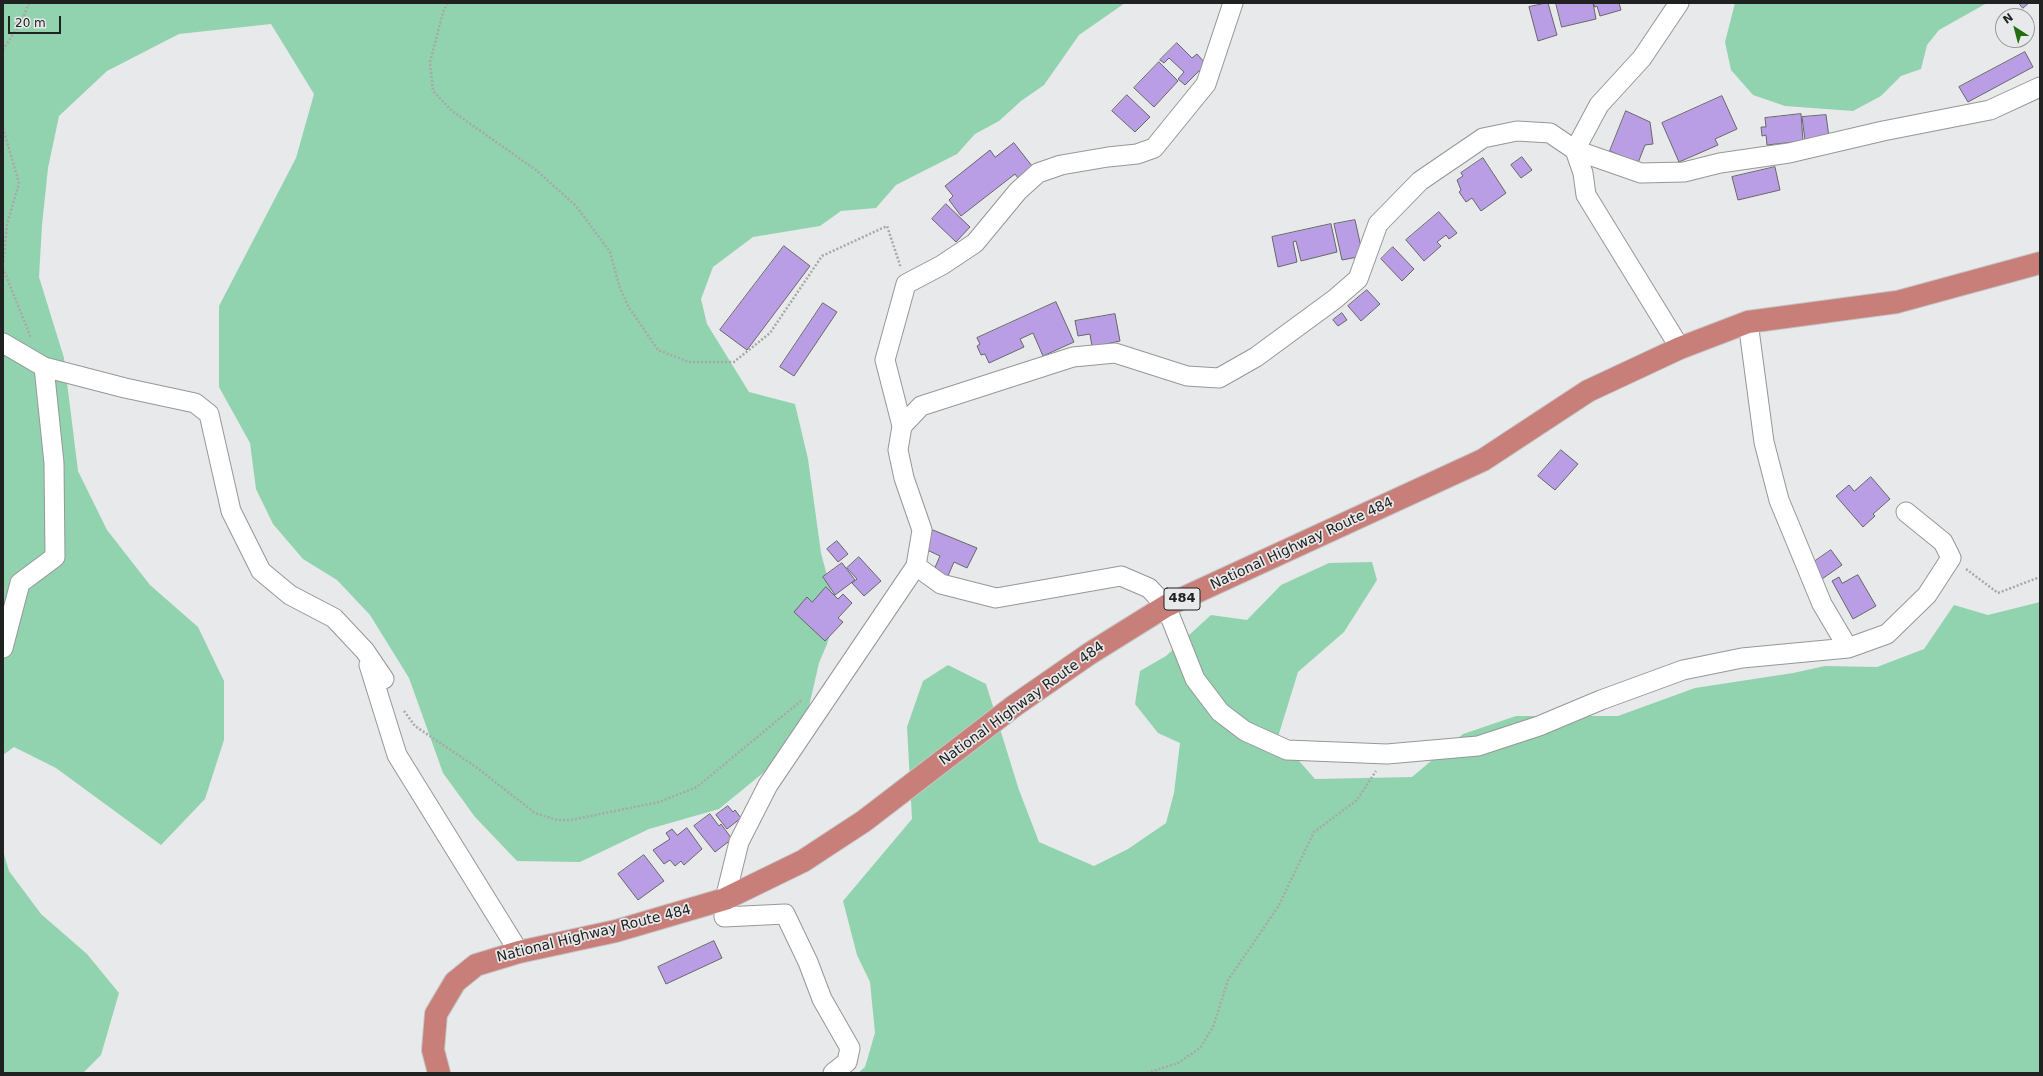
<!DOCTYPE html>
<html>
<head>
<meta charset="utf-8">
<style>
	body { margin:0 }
	#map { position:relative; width:2043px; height:1076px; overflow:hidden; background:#e8e9ea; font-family:"DejaVu Sans",sans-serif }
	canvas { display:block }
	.frame { position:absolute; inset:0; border:4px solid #202121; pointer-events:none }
	.north { position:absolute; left:1995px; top:8px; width:40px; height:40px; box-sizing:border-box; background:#e8e9ea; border:1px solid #98999a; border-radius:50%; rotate:324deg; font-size:11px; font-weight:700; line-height:16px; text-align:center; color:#202121 }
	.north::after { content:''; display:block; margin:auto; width:14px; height:18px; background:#226e10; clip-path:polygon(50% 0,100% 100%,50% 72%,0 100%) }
	.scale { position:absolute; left:8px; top:16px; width:53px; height:18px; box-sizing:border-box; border:2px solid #202121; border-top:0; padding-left:5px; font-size:12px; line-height:14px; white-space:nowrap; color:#202121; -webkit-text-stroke:3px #e8e9ea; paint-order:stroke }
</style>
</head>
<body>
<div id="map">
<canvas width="2043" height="1076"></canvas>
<div class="frame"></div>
<div class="north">N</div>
<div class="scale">20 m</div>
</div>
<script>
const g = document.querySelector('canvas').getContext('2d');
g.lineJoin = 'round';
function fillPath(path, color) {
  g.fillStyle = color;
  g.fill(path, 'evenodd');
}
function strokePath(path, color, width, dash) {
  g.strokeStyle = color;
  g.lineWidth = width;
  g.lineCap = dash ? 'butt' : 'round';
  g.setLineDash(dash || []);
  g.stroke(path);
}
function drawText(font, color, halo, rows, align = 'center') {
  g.font = font + ' "DejaVu Sans",sans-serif';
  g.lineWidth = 3.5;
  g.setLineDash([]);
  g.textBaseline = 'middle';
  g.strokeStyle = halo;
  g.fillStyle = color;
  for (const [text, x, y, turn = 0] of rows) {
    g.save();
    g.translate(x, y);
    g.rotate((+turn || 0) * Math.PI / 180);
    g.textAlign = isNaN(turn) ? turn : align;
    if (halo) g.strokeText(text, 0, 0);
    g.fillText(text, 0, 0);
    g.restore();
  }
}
const green = new Path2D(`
	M3,3H1125L1079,35L1044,85L1021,101L999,121L975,134L957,154L896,185L876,208L841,211L820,226L753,237L713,267L701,299L707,324L749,392L795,404L808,459L821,553L837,613L827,644L819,663L807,715L774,764L719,809L649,829L580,862L517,861L475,817L443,773L409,678L370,615L337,580L303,559L273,524L256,489L250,443L219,387V306L296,158L314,94L271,24L179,34L107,71L59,116L48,168L42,225L39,277L64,358L78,471L107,530L150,585L198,627L224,681V740L205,799L161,845L56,768L14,747L3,755Z
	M1735,3H1987L1939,30L1927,45L1921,69L1901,76L1881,96L1853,111L1785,106L1753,95L1731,70L1725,42Z
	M1372,562L1377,580L1344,632L1298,672L1278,737L1315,779L1412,777L1463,734L1516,716H1618L1695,688L1793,673L1825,666L1877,667L1924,649L1954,605L1988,615L2040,602V1073H858L865,1067L875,1033L870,982L857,955L843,901L912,819L907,727L923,681L948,665L986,684L1019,790L1039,842L1094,866L1128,849L1166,823L1174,793L1180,743L1158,733L1135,704L1140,671L1166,656L1211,615L1247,620L1281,585L1329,563Z
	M3,851L9,871L41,914L87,954L119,993L101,1055L83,1073H3Z`);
const building = new Path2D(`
	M1548,3L1557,35L1538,41L1529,7Z
	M1556,3H1593L1596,19L1562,27Z
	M1594,3H1619L1621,10L1600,16L1597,6L1595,7Z
	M2019,3H2029L2023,8Z
	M1177,43L1192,58L1197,54L1206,64L1185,85L1178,79L1184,72L1169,58L1164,63L1160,60Z
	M2025,52L2033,67L1968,102L1959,87Z
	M1159,62L1178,81L1154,107L1134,88Z
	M1127,95L1150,117L1135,132L1112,111Z
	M1722,96L1737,129L1715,139L1718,145L1679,162L1662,123Z
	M1626,111L1650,122L1653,144L1645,145L1638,163L1610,151Z
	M1801,114L1803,141L1767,145L1766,135L1762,136L1761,127H1766L1765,118Z
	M1826,115L1829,137L1805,140L1802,117Z
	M1014,143L1032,166L1018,178L1015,174L961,216L949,200L953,196L945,186L990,150L995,157Z
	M1522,157L1532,170L1521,178L1511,165Z
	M1483,158L1506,193L1481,211L1472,198L1466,202L1459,192L1461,190L1457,180L1463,176L1461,173Z
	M1775,167L1780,190L1738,200L1732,177Z
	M946,204L970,227L956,242L932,219Z
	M1439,212L1457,233L1449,239L1446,235L1437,242L1441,246L1424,261L1406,240Z
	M1355,220L1363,256L1342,260L1334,224Z
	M1331,224L1337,252L1301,261L1296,241L1293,242L1297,262L1278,267L1272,237Z
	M784,246L810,266L747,350L720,330Z
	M1393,247L1414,269L1402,281L1381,259Z
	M1367,290L1380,304L1361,321L1348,306Z
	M1056,302L1074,342L1043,356L1033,333L1020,339L1024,347L989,363L985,354L981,355L977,346L980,344L977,338Z
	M823,303L837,312L794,376L780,367Z
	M1342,313L1347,320L1338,326L1333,320Z
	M1115,314L1120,341L1092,347L1090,334L1078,336L1075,321Z
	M1561,450L1578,464L1555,490L1538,476Z
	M1871,477L1890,499L1873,514L1875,516L1863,527L1836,496L1849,485L1854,491Z
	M933,530L977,548L967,568L954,562L947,578L933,572L940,556L925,549Z
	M837,541L848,554L838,562L827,549Z
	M1831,550L1842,565L1822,579L1811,564Z
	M859,557L881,581L864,596L852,583L857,579L847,568Z
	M842,563L855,580L835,595L823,577Z
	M1858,575L1876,606L1853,619L1832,581L1839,577L1842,583Z
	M826,587L838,599L843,594L852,603L838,618L843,622L825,641L794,612L807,597L812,602Z
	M728,806L733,812L735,810L741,818L727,829L716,815Z
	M710,814L719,826L721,824L732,839L715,852L694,826Z
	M687,828L702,849L684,865L681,861L675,866L670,860L664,864L653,850L670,839L666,833L672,829L677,835Z
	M644,855L664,881L638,900L618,874Z
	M714,941L722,958L666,984L658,967Z`);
const path = new Path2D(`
	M448,3L443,12L430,62L433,91L452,111L536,170L576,206L610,252L620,288L628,306L658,350L689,362H734L770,333L822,256L887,226L901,268
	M3,50L22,20L29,3
	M3,128L19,183L7,224L3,264
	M3,268L31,338
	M1966,569L1998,593L2040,577
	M404,711L415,726L476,767L535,813L557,820H571L659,802L697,787L802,700
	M1147,1073L1178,1063L1200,1048L1213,1027L1228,980L1278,907L1314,832L1357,800L1376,771`);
const minor = new Path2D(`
	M1679,3L1642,58L1599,105L1575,150L1583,173L1586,195L1680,348
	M3,343L44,367L125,388L195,403L209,414L231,511L261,571L290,595L334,618L365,651L384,679
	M902,426L885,360L906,284L942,265L975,243L1018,191L1038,173L1061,165L1108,157L1137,154L1154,148L1206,84L1233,3
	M916,566L941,584L996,598L1121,576L1149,588L1166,606L1195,679L1220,712L1245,731L1287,750L1387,754L1478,746L1539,726L1601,700L1683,670L1742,658L1848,648L1822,604L1779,500L1764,442L1748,322
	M3,648L20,583L55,557L54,463L44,367
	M1848,648L1887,634L1927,595L1951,558L1943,542L1906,512
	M369,665L397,755L519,952
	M833,1073L847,1062L850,1048L822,999L808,962L785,914L724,917L725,899L739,842L768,785L916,566L922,530L904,478L898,450L902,426L921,406L1073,357L1115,353L1187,376L1219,378L1256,357L1335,299L1358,279L1378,224L1420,181L1483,138L1517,131L1550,133L1575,150L1641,173L1684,172L1720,163L1789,153L1883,131L1990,110L2040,87`);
const highway = new Path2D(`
	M439,1073L433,1050L436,1014L455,982L476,965L519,952L616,931L725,899L803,861L864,821L1014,706L1089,654L1166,606L1483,460L1588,391L1680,348L1748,322L1897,302L2040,263`);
const shields = [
	[1182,599,36]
];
const shieldNames = [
	["484",1182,599]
];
const streetNames = [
	["National Highway Route 484",1302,544,-25],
	["National Highway Route 484",1022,704,-36],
	["National Highway Route 484",594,934,-14]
];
fillPath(green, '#91d3af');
fillPath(building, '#ba9ee5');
strokePath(building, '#676768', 1);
strokePath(minor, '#969798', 21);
strokePath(highway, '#c5c5c5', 24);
strokePath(path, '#a7a8a9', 2.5, [2, 2]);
strokePath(minor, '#fff', 19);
strokePath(highway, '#c87f7a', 22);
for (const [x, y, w] of shields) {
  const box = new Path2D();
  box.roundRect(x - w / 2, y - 11, w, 22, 3);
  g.fillStyle = '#e8e9ea';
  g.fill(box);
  strokePath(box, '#202121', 1);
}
drawText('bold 13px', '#202121', null, shieldNames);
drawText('14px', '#202121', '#e8e9ea', streetNames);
</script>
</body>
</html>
